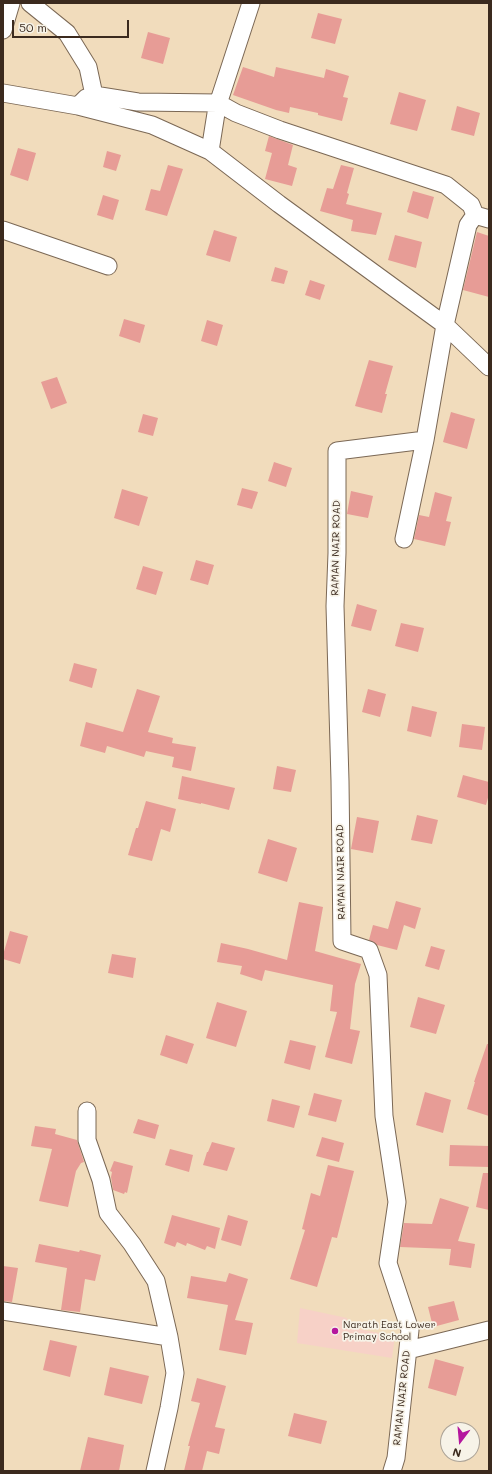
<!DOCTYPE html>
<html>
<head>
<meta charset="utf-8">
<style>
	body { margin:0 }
	#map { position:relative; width:492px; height:1474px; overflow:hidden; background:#f1dcbc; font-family:Mali,sans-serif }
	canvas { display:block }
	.frame { position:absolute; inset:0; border:4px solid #3b2a1e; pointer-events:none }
	.north { position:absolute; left:440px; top:1422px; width:40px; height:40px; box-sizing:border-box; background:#f7f3e8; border:1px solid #aca397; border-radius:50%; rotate:196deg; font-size:11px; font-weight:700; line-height:16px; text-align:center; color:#3b2a1e }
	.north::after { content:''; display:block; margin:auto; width:14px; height:18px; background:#b5179e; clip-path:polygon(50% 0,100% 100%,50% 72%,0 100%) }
	.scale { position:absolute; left:12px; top:20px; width:117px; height:18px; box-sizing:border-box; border:2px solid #3b2a1e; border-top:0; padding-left:5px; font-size:12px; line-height:14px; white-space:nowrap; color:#3b2a1e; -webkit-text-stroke:3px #f7f3e8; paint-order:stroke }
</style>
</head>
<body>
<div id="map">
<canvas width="492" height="1474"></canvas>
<div class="frame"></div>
<div class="north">N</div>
<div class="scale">50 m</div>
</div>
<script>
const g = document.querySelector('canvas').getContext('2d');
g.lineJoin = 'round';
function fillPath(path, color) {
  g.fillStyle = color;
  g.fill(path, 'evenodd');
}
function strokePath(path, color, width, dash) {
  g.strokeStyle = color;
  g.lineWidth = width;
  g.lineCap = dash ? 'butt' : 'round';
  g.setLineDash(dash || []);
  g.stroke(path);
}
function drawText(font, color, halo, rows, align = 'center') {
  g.font = font + ' Mali,sans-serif';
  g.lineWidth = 3.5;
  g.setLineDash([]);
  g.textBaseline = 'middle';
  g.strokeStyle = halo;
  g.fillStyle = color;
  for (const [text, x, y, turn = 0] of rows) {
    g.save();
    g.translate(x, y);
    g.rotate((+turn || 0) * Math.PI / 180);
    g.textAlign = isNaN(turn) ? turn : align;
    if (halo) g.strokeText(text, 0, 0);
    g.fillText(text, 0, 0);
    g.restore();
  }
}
const built = new Path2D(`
	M300,1308L347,1318L348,1327L395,1336L392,1358L297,1343Z`);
const building = new Path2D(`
	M318,13L342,19L335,44L311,38Z
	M148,32L170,38L163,64L141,58Z
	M243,67L274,77L276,67L324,78L326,69L349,76L343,97L348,98L342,121L318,115V113L290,107L289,113L276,110L233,95Z
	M399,92L426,100L417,131L390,124Z
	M457,106L480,113L474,136L451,130Z
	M269,136L293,145L288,165L297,168L292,186L265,179L272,153L265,151Z
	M18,148L36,153L28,181L10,175Z
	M107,151L121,155L116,171L103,167Z
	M168,165L183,169L167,216L145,210L151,189L160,191Z
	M341,165L354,168L347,193L349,194L346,204L382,213L376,235L351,231L353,220L320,211L327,188L333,189Z
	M413,191L434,197L428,219L407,212Z
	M103,195L119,200L113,220L97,215Z
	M214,230L237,237L230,262L206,255Z
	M477,232L489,236V297L463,290Z
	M395,235L422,242L416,268L388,260Z
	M275,267L288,271L284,284L271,281Z
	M310,280L325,285L320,300L305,295Z
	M124,319L145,325L140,343L119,336Z
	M207,320L223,325L217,346L201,341Z
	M369,360L393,366L385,394H387L382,413L355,406Z
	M57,377L67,403L51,409L41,382Z
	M451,412L475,419L467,449L443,442Z
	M143,414L158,418L153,436L138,432Z
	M274,462L292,468L286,487L268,481Z
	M242,488L258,492L252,509L237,505Z
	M122,489L148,497L139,526L114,518Z
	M351,491L373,496L368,518L347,514Z
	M435,492L452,497L446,521L451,522L445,546L414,539L419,515L429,517Z
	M196,560L214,565L208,585L190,580Z
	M143,566L163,572L156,595L136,589Z
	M357,604L377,610L371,631L351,626Z
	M401,623L424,628L418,652L395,646Z
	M74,663L97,669L92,688L69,681Z
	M137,689L160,696L148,732L173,738L172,743L196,747L191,771L172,767L174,757L146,751L144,757L107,746L105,753L80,746L86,722L123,732Z
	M368,689L386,694L380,717L362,712Z
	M412,706L437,712L431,737L407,731Z
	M462,724L485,727L482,750L459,747Z
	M277,766L296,770L291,792L273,789Z
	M463,775L489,782V794L486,805L457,797Z
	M182,776L235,788L229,810L201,803V804L178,799Z
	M146,801L176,809L170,832L161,829L152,861L128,855L136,828H138Z
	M417,815L438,820L432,844L411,840Z
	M357,817L379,821L373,853L351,849Z
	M268,839L297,848L287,882L258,873Z
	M396,901L421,908L415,929L404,925L397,950L377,945L369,940L373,925L388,929Z
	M299,902L323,907L315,951L361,964L355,984L350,1029L360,1031L352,1064L325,1057L337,1012L330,1011L333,985L265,970L262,981L240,974L242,966L217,962L221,943L248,949L287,960Z
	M10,931L28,936L20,964L3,959V955Z
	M431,946L445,950L439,970L425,966Z
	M112,954L136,958L133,978L108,973Z
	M418,997L445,1005L436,1034L410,1027Z
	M217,1002L247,1011L236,1047L206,1038Z
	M166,1035L194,1044L187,1064L160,1055Z
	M290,1040L316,1046L310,1070L284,1063Z
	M487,1044H489V1116L467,1109L475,1082H474Z
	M425,1092L451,1100L443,1133L416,1125Z
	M314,1093L342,1100L336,1122L308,1115Z
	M272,1099L300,1106L294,1128L267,1121Z
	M138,1119L159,1125L155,1139L133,1133Z
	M35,1126L56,1129L55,1134L77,1140L84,1162L81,1163L76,1171L68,1207L39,1201L52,1149L31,1146Z
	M322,1137L344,1143L339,1162L316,1156Z
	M212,1142L235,1148L227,1171L203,1165L207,1152H208Z
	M450,1145L489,1146V1167L449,1166Z
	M170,1149L193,1155L189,1172L165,1165Z
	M114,1161L133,1166L127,1193L125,1192L124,1194L113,1190L111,1177L112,1172L110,1171Z
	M328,1165L354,1171L337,1238L332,1237L317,1287L290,1279L305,1230L302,1229L311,1193L320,1196Z
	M483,1173H489V1210L476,1207Z
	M440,1198L469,1207L458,1241L475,1244L471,1268L449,1265L451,1249L400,1247L404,1223L432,1224Z
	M172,1215L220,1228L215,1249L207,1246L205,1250L187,1243L186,1246L177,1242L175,1247L164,1243Z
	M228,1215L248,1221L241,1246L221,1240Z
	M39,1244L79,1252L80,1250L101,1255L95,1281L85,1279L80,1312L61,1310L67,1268L35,1262Z
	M3,1266L18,1268L12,1302L3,1301Z
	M229,1273L248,1279L235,1320L253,1323L246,1355L219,1350L228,1305L187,1298L191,1276L226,1282Z
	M454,1301L459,1320L433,1327L428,1307Z
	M50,1340L77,1346L70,1377L43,1370Z
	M435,1359L464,1367L456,1396L428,1388Z
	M110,1367L149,1376L142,1404L104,1395Z
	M197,1378L226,1386L215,1427L225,1429L219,1454L207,1451L202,1471H184L190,1446H188L200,1403L191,1401Z
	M294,1413L327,1421L321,1444L288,1436Z
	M88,1437L124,1445L119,1471H80Z`);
const minor = new Path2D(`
	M30,3L67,33L88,67L94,95L86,98L78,106L152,125L210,151L279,204L445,325L489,367
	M3,30L11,3
	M3,93L78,106
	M94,95L138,102L218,103L236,113L280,130L446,185L471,205L475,215L489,219
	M210,151L217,107L251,3
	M3,230L108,266
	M404,539L425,440
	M87,1111V1140L101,1180L108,1213L132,1244L156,1281L169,1337L175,1373L169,1408L155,1471
	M3,1311L169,1337
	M408,1350L489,1330
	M392,1471L396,1458L410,1330L388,1263L397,1202L384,1116L378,975L369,950L342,941L340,781L335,606L337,553V451L425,440L445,325L468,225L475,215`);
const markers = [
	[335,1331,4,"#b5179e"]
];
const streetNames = [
	["RAMAN NAIR ROAD",336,548,-89],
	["RAMAN NAIR ROAD",341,872,-91],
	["RAMAN NAIR ROAD",402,1398,-84]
];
const poiNames = [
	["Narath East Lower",343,1325],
	["Primay School",343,1337]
];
fillPath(built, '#f7d1c7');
fillPath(building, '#e79c96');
strokePath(minor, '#7b6855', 19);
strokePath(minor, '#fff', 17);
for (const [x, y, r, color] of markers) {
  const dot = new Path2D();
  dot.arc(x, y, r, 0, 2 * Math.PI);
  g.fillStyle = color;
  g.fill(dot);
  strokePath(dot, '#f7f3e8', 1.5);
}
drawText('10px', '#3b2a1e', '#f7f3e8', streetNames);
drawText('10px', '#3b2a1e', '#f7f3e8', poiNames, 'left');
</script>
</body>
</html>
